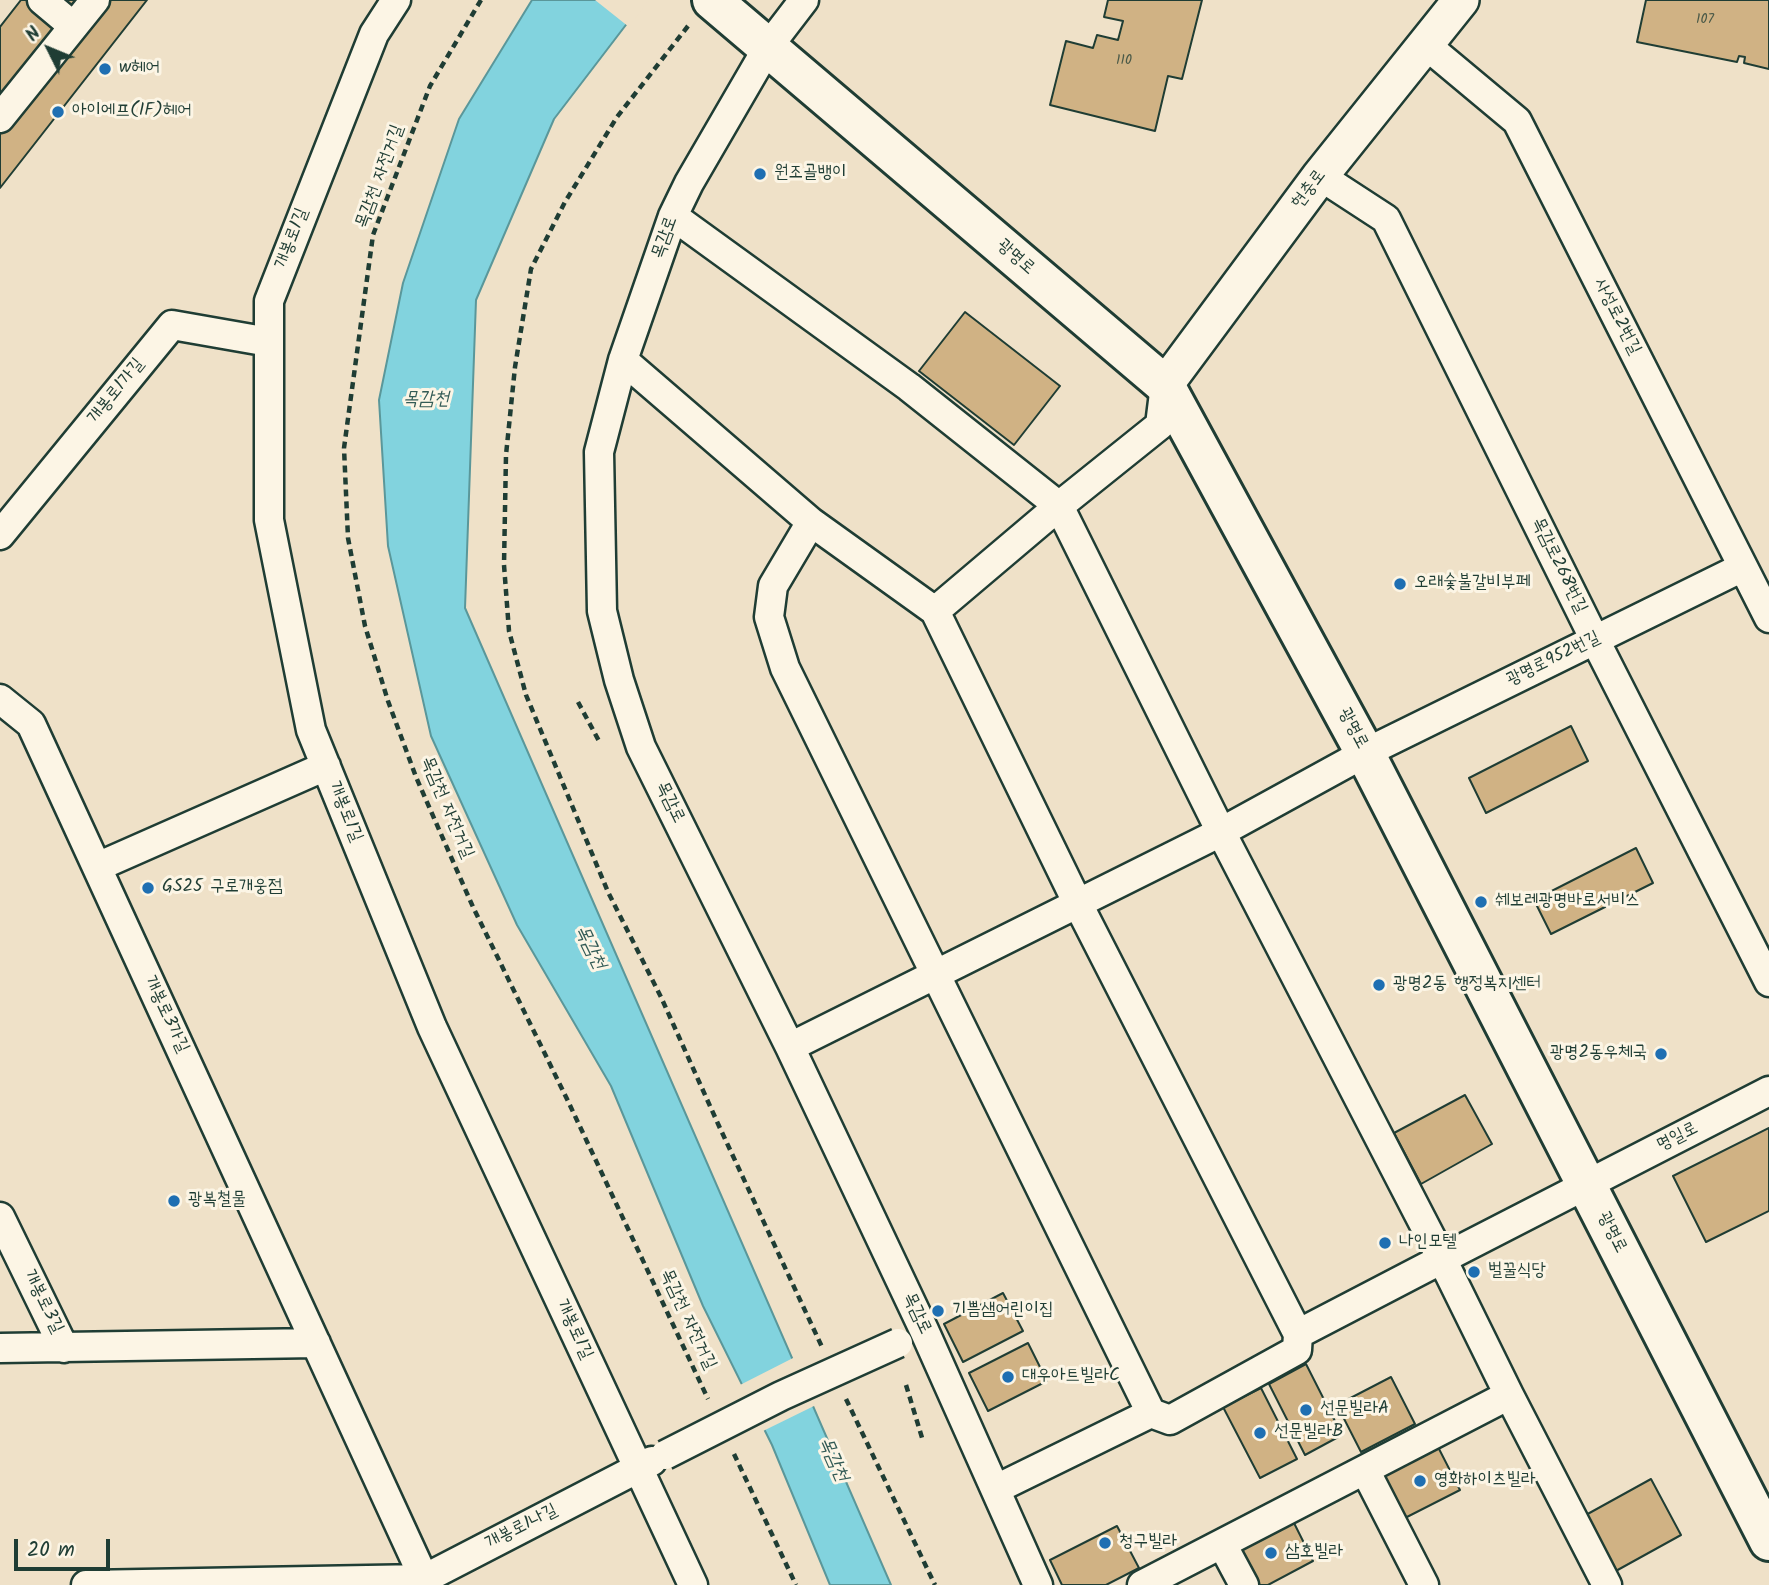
<!DOCTYPE html>
<html>
<head>
<meta charset="utf-8">
<style>
	body { margin:0 }
	#map { position:relative; width:1769px; height:1585px; overflow:hidden; background:#efe1c8; font-family:Kalam,sans-serif }
	canvas { display:block }
	.north { position:absolute; left:14px; top:14px; width:70px; height:70px; -webkit-text-stroke:5px #fcf5e5; paint-order:stroke; rotate:313deg; font-size:19px; font-weight:700; line-height:28px; text-align:center; color:#1f3d34 }
	.north::after { content:''; display:block; margin:auto; width:24px; height:32px; background:#1f3d34; clip-path:polygon(50% 0,100% 100%,50% 72%,0 100%) }
	.scale { position:absolute; left:14px; top:1539px; width:96px; height:32px; box-sizing:border-box; border:4px solid #1f3d34; border-top:0; padding-left:9px; font-size:21px; line-height:24px; white-space:nowrap; color:#1f3d34; -webkit-text-stroke:5px #fcf5e5; paint-order:stroke }
</style>
</head>
<body>
<div id="map">
<canvas width="1769" height="1585"></canvas>
<div class="north">N</div>
<div class="scale">20 m</div>
</div>
<script>
const g = document.querySelector('canvas').getContext('2d');
g.lineJoin = 'round';
function fillPath(path, color) {
  g.fillStyle = color;
  g.fill(path, 'evenodd');
}
function strokePath(path, color, width, dash) {
  g.strokeStyle = color;
  g.lineWidth = width;
  g.lineCap = dash ? 'butt' : 'round';
  g.setLineDash(dash || []);
  g.stroke(path);
}
function drawText(font, color, halo, rows, align = 'center') {
  g.font = font + ' Kalam,"Poor Story",sans-serif';
  g.lineWidth = 6;
  g.setLineDash([]);
  g.textBaseline = 'middle';
  g.strokeStyle = halo;
  g.fillStyle = color;
  for (const [text, x, y, turn = 0] of rows) {
    g.save();
    g.translate(x, y);
    g.rotate((+turn || 0) * Math.PI / 180);
    g.textAlign = isNaN(turn) ? turn : align;
    if (halo) g.strokeText(text, 0, 0);
    g.fillText(text, 0, 0);
    g.restore();
  }
}
const water = new Path2D(`
	M532,0H645L554,119L476,300L465,608L891,1585H830L772,1445L703,1306L611,1086L517,925L431,736L388,546L379,400L403,283L459,119Z`);
const pier = new Path2D(`
	M595,0H649L629,27Z
	M795,1357L816,1405L761,1432L738,1386Z`);
const building = new Path2D(`
	M21,0H147L0,188V27Z
	M1108,0H1202L1182,79L1168,76L1155,131L1050,105L1066,41L1093,48L1097,35L1118,40L1123,21L1104,17Z
	M1646,0H1769V69L1744,63L1745,57L1739,56L1737,62L1637,42Z
	M965,312L1060,386L1014,445L919,371Z
	M1571,726L1588,761L1486,813L1469,778Z
	M1636,848L1653,883L1551,934L1534,900Z
	M1465,1095L1492,1144L1421,1184L1394,1133Z
	M1769,1128V1211L1706,1242L1673,1176Z
	M1003,1293L1023,1331L963,1362L944,1324Z
	M1028,1343L1047,1381L988,1411L969,1373Z
	M1306,1364L1342,1435L1305,1455L1269,1384Z
	M1391,1377L1415,1424L1361,1452L1337,1405Z
	M1261,1388L1297,1459L1260,1478L1223,1407Z
	M1437,1445L1460,1490L1403,1519L1380,1473Z
	M1651,1479L1681,1535L1614,1572L1584,1516Z
	M1289,1513L1313,1561L1268,1585H1249L1228,1544Z
	M1117,1526L1139,1568L1106,1585H1062L1050,1560Z`);
const path = new Path2D(`
	M481,0L430,86L373,235L344,448L348,538L365,626L388,701L416,777L473,907L567,1099L708,1399
	M688,26L617,117L565,202L531,269L515,367L506,455L504,565L509,631L526,695L608,892L661,997L719,1126L822,1347
	M578,702L599,741
	M906,1385L923,1441
	M846,1399L935,1585
	M734,1454L796,1585`);
const minor = new Path2D(`
	M42,0L73,26
	M396,0L374,34L269,301V520L311,730L432,1027L693,1585
	M804,0L768,47L689,183L673,216L623,360L599,452L602,611L619,680L641,747L790,1047L924,1330L1038,1585
	M1426,45L1517,121L1769,618
	M0,118L95,0
	M1320,176L1386,219L1595,640L1769,982
	M673,216L909,387L1059,506L1221,832L1365,753L1743,567
	M623,360L811,522L935,611L1078,904L1298,1334
	M811,522L773,586L769,617L785,668L1151,1413
	M0,535L172,325L269,342
	M935,611L1059,506L1160,425L1165,385
	M0,699L31,724L427,1585
	M97,867L326,766
	M790,1047L1221,832L1442,1259L1298,1334L1297,1350L1170,1420L1151,1413L996,1489
	M0,1217L64,1348
	M0,1348L316,1343
	M1509,1395L1442,1259L1769,1091
	M1365,1470L1424,1585
	M1222,1544L1244,1585
	M86,1585L424,1579L652,1461
	M1142,1585L1509,1395L1607,1585`);
const tertiary = new Path2D(`
	M1165,385L1320,176L1461,0`);
const secondary = new Path2D(`
	M712,0L1165,385L1365,753L1769,1541`);
const minorBridge = new Path2D(`
	M665,1455L781,1396L898,1343`);
const markers = [
	[105,69,7,"#1f6fb2"],
	[58,112,7,"#1f6fb2"],
	[760,174,7,"#1f6fb2"],
	[1400,584,7,"#1f6fb2"],
	[148,888,7,"#1f6fb2"],
	[1481,902,7,"#1f6fb2"],
	[1379,985,7,"#1f6fb2"],
	[1661,1054,7,"#1f6fb2"],
	[174,1201,7,"#1f6fb2"],
	[1385,1243,7,"#1f6fb2"],
	[1474,1272,7,"#1f6fb2"],
	[938,1311,7,"#1f6fb2"],
	[1008,1377,7,"#1f6fb2"],
	[1306,1410,7,"#1f6fb2"],
	[1260,1433,7,"#1f6fb2"],
	[1420,1481,7,"#1f6fb2"],
	[1105,1543,7,"#1f6fb2"],
	[1271,1553,7,"#1f6fb2"]
];
const numberNames = [
	["107",1705,21],
	["110",1124,62]
];
const poiNames = [
	["w헤어",119,69],
	["아이에프(IF)헤어",72,112],
	["원조골뱅이",774,174],
	["오래숯불갈비부페",1414,584],
	["GS25 구로개웅점",162,888],
	["쉐보레광명바로서비스",1495,902],
	["광명2동 행정복지센터",1393,985],
	["광명2동우체국",1647,1054,"right"],
	["광복철물",188,1201],
	["나인모텔",1399,1243],
	["벌꿀식당",1488,1272],
	["기쁨샘어린이집",952,1311],
	["대우아트빌라C",1022,1377],
	["선문빌라A",1320,1410],
	["선문빌라B",1274,1433],
	["영화하이츠빌라",1434,1481],
	["청구빌라",1119,1543],
	["삼호빌라",1285,1553]
];
const streetNames = [
	["목감천 자전거길",381,177,-70],
	["현충로",1310,190,-53],
	["목감로",666,238,-70],
	["개봉로1길",293,239,-69],
	["광명로",1015,258,41],
	["사성로2번길",1616,317,63],
	["개봉로1가길",117,392,-51],
	["목감로268번길",1558,566,64],
	["광명로952번길",1554,660,-26],
	["광명로",1352,729,62],
	["목감로",669,803,64],
	["목감천 자전거길",446,808,67],
	["개봉로1길",344,812,68],
	["개봉로3가길",165,1015,65],
	["명일로",1678,1138,-27],
	["광명로",1611,1233,63],
	["개봉로3길",42,1302,64],
	["목감로",916,1314,65],
	["목감천 자전거길",687,1320,65],
	["개봉로1길",573,1330,65],
	["개봉로1나길",522,1528,-27]
];
const waterNames = [
	["목감천",426,401],
	["목감천",589,948,64],
	["목감천",832,1460,66]
];
fillPath(water, '#82d3de');
strokePath(water, '#5a979a', 2);
fillPath(pier, '#efe1c8');
fillPath(building, '#d0b284');
strokePath(building, '#1f3d34', 2);
strokePath(minor, '#1f3d34', 33);
strokePath(tertiary, '#1f3d34', 40);
strokePath(secondary, '#1f3d34', 44);
strokePath(path, '#1f3d34', 4.5, [7, 5]);
strokePath(minor, '#fcf5e5', 28);
strokePath(tertiary, '#fcf5e5', 35);
strokePath(secondary, '#fcf5e5', 38);
strokePath(minorBridge, '#1f3d34', 33, []);
strokePath(minorBridge, '#fcf5e5', 28);
for (const [x, y, r, color] of markers) {
  const dot = new Path2D();
  dot.arc(x, y, r, 0, 2 * Math.PI);
  g.fillStyle = color;
  g.fill(dot);
  strokePath(dot, '#fcf5e5', 2.5);
}
drawText('14px', '#4b5a48', null, numberNames);
drawText('18px', '#1f3d34', '#fcf5e5', poiNames, 'left');
drawText('18px', '#1f3d34', '#fcf5e5', streetNames);
drawText('italic 19px', '#335b56', '#fcf5e5', waterNames);
</script>
</body>
</html>
